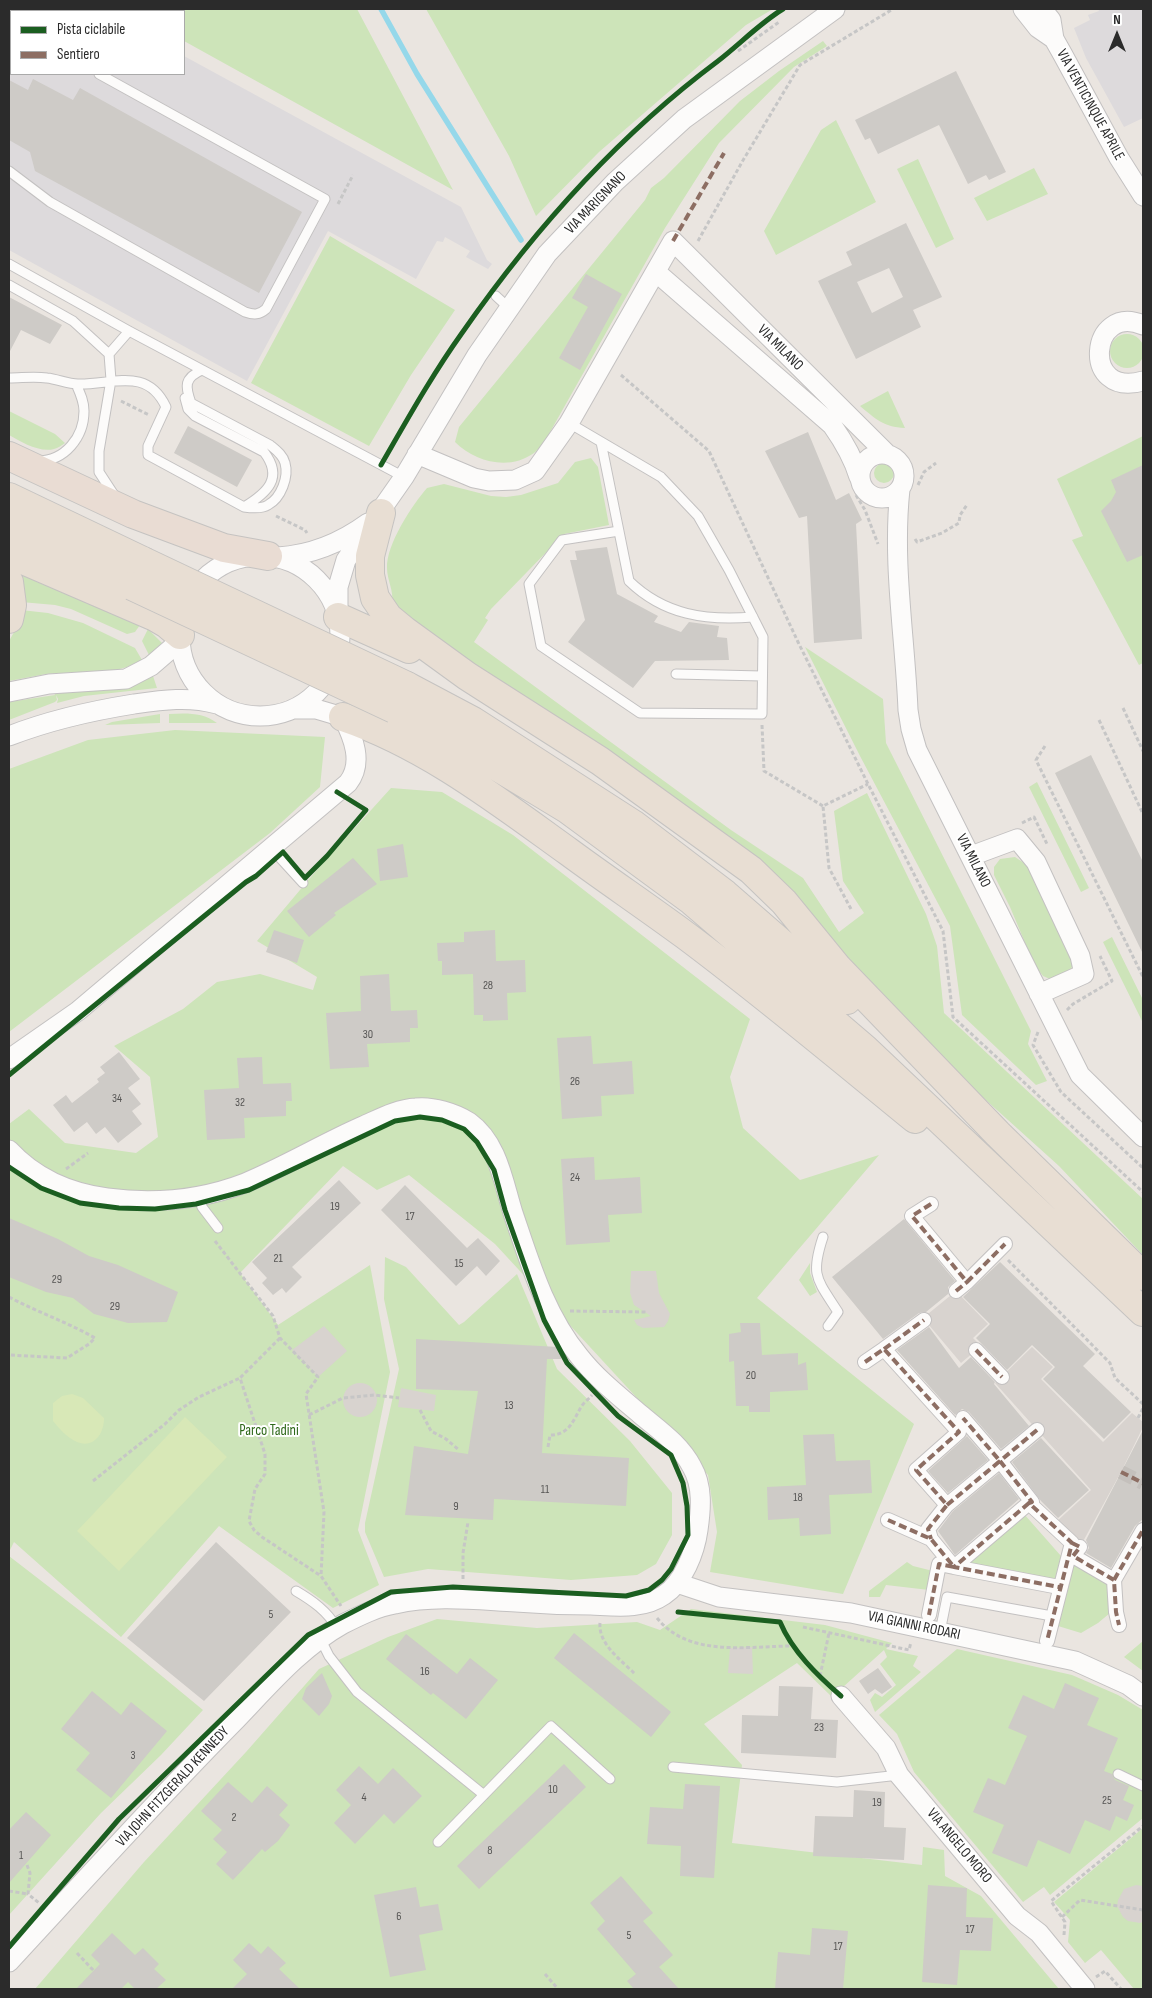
<!DOCTYPE html>
<html>
<head>
<meta charset="utf-8">
<style>
	body { margin:0 }
	#map { position:relative; width:1152px; height:1998px; overflow:hidden; background:#eae5e0; font-family:"Sofia Sans Condensed",sans-serif }
	canvas { display:block }
	.frame { position:absolute; inset:0; border:10px solid #2b2b2b; pointer-events:none }
	.legend { position:absolute; left:10px; top:10px; width:175px; height:65px; box-sizing:border-box; background:#fff; border:1px solid #aaa; margin:0; padding:6px 9px; list-style:none; font-size:15px; color:#2b2b2b }
	.legend li { display:flex; align-items:center; gap:10px; height:25px }
	.legend b { width:25px; border:1px solid #aaa }
	.north { position:absolute; left:1092px; top:10px; width:50px; height:50px; -webkit-text-stroke:4px #fff; paint-order:stroke; rotate:0deg; font-size:14px; font-weight:700; line-height:20px; text-align:center; color:#2b2b2b }
	.north::after { content:''; display:block; margin:auto; width:18px; height:22px; background:#2b2b2b; clip-path:polygon(50% 0,100% 100%,50% 72%,0 100%) }
</style>
</head>
<body>
<div id="map">
<canvas width="1152" height="1998"></canvas>
<div class="frame"></div>
<ul class="legend">
<li><b style="height:6px;background:#1b5e20"></b>Pista ciclabile</li>
<li><b style="height:6px;background:#8d6e63"></b>Sentiero</li>
</ul>
<div class="north">N</div>
</div>
<script>
const g = document.querySelector('canvas').getContext('2d');
g.lineJoin = 'round';
function fillPath(path, color) {
  g.fillStyle = color;
  g.fill(path, 'evenodd');
}
function strokePath(path, color, width, dash) {
  g.strokeStyle = color;
  g.lineWidth = width;
  g.lineCap = dash ? 'butt' : 'round';
  g.setLineDash(dash || []);
  g.stroke(path);
}
function drawText(font, color, halo, rows, align = 'center') {
  g.font = font + ' "Sofia Sans Condensed",sans-serif';
  g.lineWidth = 4;
  g.setLineDash([]);
  g.textBaseline = 'middle';
  g.strokeStyle = halo;
  g.fillStyle = color;
  for (const [text, x, y, turn = 0] of rows) {
    g.save();
    g.translate(x, y);
    g.rotate((+turn || 0) * Math.PI / 180);
    g.textAlign = isNaN(turn) ? turn : align;
    if (halo) g.strokeText(text, 0, 0);
    g.fillText(text, 0, 0);
    g.restore();
  }
}
const industrial = new Path2D(`
	M1098,9H1143V118L1124,127L1086,58L1074,28L1090,20L1088,15L1099,11Z
	M11,27V74H184V56L461,207L487,260L492,264L488,269L466,257L470,251L445,237L443,242L437,241L416,279L328,231L247,381L9,250V29Z`);
const green = new Path2D(`
	M125,9H357L453,190L184,41V11H129Z
	M426,9H773L746,25L599,152L536,216L509,156Z
	M823,41L827,46L794,67L719,143L665,228L545,441C541,445 538,450 534,453C509,471 475,462 455,442L459,427L645,200L651,188L664,178L740,101L779,71Z
	M836,120L876,202L776,255L764,231L821,130Z
	M918,159L954,239L936,248L897,169Z
	M1034,168L1048,194L987,221L974,198Z
	M330,236L455,310L411,375L369,446L251,383Z
	M1110 351a17 17 0 1 1 34 0a17 17 0 1 1-34 0Z
	M888,391L905,428C883,427 876,419 860,406Z
	M9,411L55,434L65,443C62,445 58,448 54,449C40,453 21,442 9,435Z
	M1143,436V663L1139,665L1072,540L1083,536L1057,479Z
	M591,458L598,467L609,525L564,534L491,609L485,618L488,620L474,642L731,830L803,878L839,932L864,913L843,881L834,811L867,793L926,914L937,946L944,1013L1143,1199V1255L1059,1166L896,1019L834,945L450,654L392,603C394,591 387,580 387,568C386,545 412,505 427,488L444,484L491,496L506,497L521,495L558,483L575,462Z
	M874 473a10 10 0 1 1 20 0a10 10 0 1 1-20 0Z
	M16,573L140,625L135,632L127,634L71,609L55,605L21,602Z
	M21,610L48,613L83,623L135,648L142,660L127,667L116,670L46,674L9,681V641L17,627Z
	M148,629L162,643L149,655L142,641Z
	M805,647L883,699L886,743L1031,1031L1028,1044L1047,1081L1036,1085L962,1015L950,926L860,756Z
	M153,676L157,688L84,696L57,703L58,699L56,695L57,700L55,702L9,720V702L55,695L54,693L125,689Z
	M160,714V723L105,725L112,722Z
	M169,714C185,713 203,712 217,723H169Z
	M175,730L325,737L320,787L270,833L9,1032V769L88,740Z
	M1037,782L1089,888L1081,892L1029,787Z
	M391,788L442,792L513,835L750,1019L730,1077L743,1128L800,1180L879,1155L757,1298L914,1424L843,1594L710,1572L717,1532L708,1475L495,1244L409,1175L377,1190L343,1166L240,1273L278,1325L370,1265L390,1372L358,1530L379,1585L333,1608L219,1526L121,1637L14,1542L9,1552V1124L29,1109L65,1143L136,1153L158,1137L150,1077L114,1046L183,1009L217,982L260,974L313,990L317,977L257,941L316,871Z
	M1015,857L1027,865L1070,953L1074,964L1066,976L1050,979L1043,976L1034,964L1010,907L994,875V867L1000,859Z
	M1112,937L1143,1000V1023L1103,942Z
	M385,1257L406,1267L459,1325L464,1322L517,1274L557,1369L630,1441L672,1493V1535L656,1564L637,1575L571,1580L428,1569L384,1577L365,1532V1523L399,1369L384,1299Z
	M810,1263V1273L817,1292L810,1296L799,1280Z
	M1024,1514L1061,1556L1055,1581L966,1564Z
	M9,1556L123,1644L203,1710L161,1755L101,1813L9,1915Z
	M907,1562L913,1566L933,1571L929,1590L886,1585L880,1597H869V1591Z
	M1072,1562L1108,1580L1110,1613L1098,1623L1081,1633L1058,1626Z
	M691,1609L825,1625L892,1643L886,1649L918,1656L913,1666L921,1672L875,1712L870,1700L875,1693L882,1697L896,1685L880,1664L887,1657L884,1650L832,1697L797,1663L704,1724L742,1765L732,1843L922,1865L923,1847L944,1850L945,1876L981,1896L1059,1989H35L144,1862L246,1752L319,1669L388,1637L437,1619L537,1628L637,1622L660,1630Z
	M1143,1641V1671L1124,1657Z
	M957,1649L1072,1675L1118,1695L1143,1710V1818L1050,1895L1044,1887L1023,1902L914,1772L897,1734L879,1715Z
	M1143,1828V1989H1134L1101,1950L1085,1963L1068,1942L1070,1920L1054,1902Z`);
const pitch = new Path2D(`
	M72,1394L83,1398L104,1418C104,1438 89,1452 70,1438C64,1434 58,1427 53,1421V1403L62,1396Z
	M185,1417L227,1457L119,1571L77,1531Z`);
const plaza = new Path2D(`
	M631,1271H656L659,1293L670,1314L668,1321L664,1327L643,1328L637,1325L634,1320L651,1316L634,1305L630,1293Z
	M956,1291L988,1324L973,1338L981,1346L961,1363L923,1318Z
	M324,1326L347,1351L318,1377L292,1350Z
	M1032,1347L1053,1367L1041,1379L1103,1442L1132,1413L1143,1422V1427L1121,1472L1080,1547L1055,1523L1091,1490L995,1383Z
	M343 1400a17 17 0 1 1 34 0a17 17 0 1 1-34 0Z
	M401,1388L436,1395L434,1411L398,1407Z
	M752,1647L753,1674L728,1673L730,1648Z
	M1136,1885L1143,1886V1922L1140,1923L1128,1921L1123,1917L1117,1906L1118,1900L1124,1889Z`);
const stream = new Path2D(`
	M381,9L417,74L521,240`);
const building = new Path2D(`
	M956,71L1006,172L989,180L986,175L968,184L939,125L878,154L870,138L865,140L855,120Z
	M33,79L73,100L80,88L302,212L259,293L35,171L30,152L9,140V80L28,90Z
	M906,223L942,297L913,310L921,327L856,359L818,281L852,265L846,252ZM889,268L903,297L872,313L857,282Z
	M586,274L622,294L580,370L559,358L588,307L572,298Z
	M9,297L62,325L50,344L21,330L9,353Z
	M188,426L252,460L237,487L174,453Z
	M808,432L836,500L849,493L862,520L856,524L862,639L814,643L807,516L799,518L765,451Z
	M1143,465V555L1127,562L1101,511L1111,501L1116,492L1111,480Z
	M607,547L617,594L658,616L654,622L681,632L689,622L719,626L717,637L727,638L729,660L655,661L633,688L568,642L585,620L570,560H577L575,551Z
	M1091,755L1143,862V954L1055,773Z
	M403,844L408,877L380,881L377,849Z
	M353,858L377,884L334,913L336,915L309,937L287,911Z
	M274,930L304,940L297,963L266,952Z
	M495,930L496,961L525,960L526,992L507,993L508,1020L483,1021V1015H474L473,974L442,975V961H438L437,943L464,942V932Z
	M389,974L391,1011L417,1010L418,1028H410V1042L367,1044L369,1067L330,1069L326,1013L361,1011L360,976Z
	M591,1036L593,1064L632,1061L634,1094L601,1096L602,1116L562,1119L557,1038Z
	M119,1052L140,1079L128,1088L141,1104L132,1111L142,1124L118,1143L105,1127L96,1134L87,1122L74,1132L53,1105L66,1095L72,1103L99,1082L97,1079L105,1073L100,1067Z
	M262,1057L263,1084L291,1083L292,1101H286V1116L244,1118L245,1138L207,1140L204,1090L239,1088L237,1058Z
	M594,1157L595,1180L640,1177L642,1213L608,1215L610,1242L566,1245L561,1159Z
	M339,1180L361,1203L292,1267L302,1277L286,1293L282,1288L273,1295L262,1283L267,1278L252,1262Z
	M405,1185L467,1248L478,1238L500,1261L486,1276L477,1266L456,1286L381,1210Z
	M9,1218L58,1239L89,1256L118,1265L178,1292L167,1322L128,1323L94,1314L73,1298L46,1292L9,1277Z
	M904,1219L955,1281L948,1287V1294L926,1312L919,1313L883,1339L832,1277Z
	M1000,1262L1095,1354L1083,1366L1131,1412L1104,1439L1043,1379L1055,1367L1032,1345L1007,1370L976,1338L990,1324L963,1297Z
	M740,1323H760L762,1355L798,1353V1365L806,1362L808,1390L770,1392V1412H749V1406H736L734,1361L729,1362V1334L741,1332Z
	M929,1327L959,1368L971,1357L995,1382L994,1384L1029,1426L1001,1449L969,1412L962,1409L955,1415L897,1350Z
	M416,1339L558,1347L561,1350V1359H547L542,1453L629,1458L626,1506L494,1499L493,1520L405,1515L414,1446L468,1454L478,1391L416,1389Z
	M1143,1430V1519L1135,1526L1111,1568L1086,1553L1089,1548L1086,1540Z
	M834,1434L836,1461L870,1460L872,1493L829,1495L831,1534L800,1536L799,1518L768,1520L767,1487L806,1485L803,1435Z
	M967,1436L988,1460L948,1493L928,1471Z
	M1041,1438L1089,1490L1058,1518L1041,1501L1012,1462Z
	M999,1473L1019,1499L955,1555L938,1531L953,1511Z
	M216,1542L291,1612L204,1701L127,1638Z
	M574,1633L671,1712L651,1737L554,1658Z
	M406,1634L457,1674L470,1658L498,1680L466,1719L433,1693L431,1695L386,1659Z
	M878,1668L892,1687L882,1694L875,1689L868,1694L859,1681Z
	M322,1673L332,1696L329,1704L319,1716L302,1699L306,1688Z
	M1065,1683L1099,1698L1087,1725L1118,1738L1104,1771L1112,1774L1115,1780L1129,1786L1123,1800L1134,1805L1127,1821L1116,1816L1110,1831L1085,1820L1070,1854L1038,1840L1027,1867L992,1853L1004,1825L973,1812L988,1778L1005,1785L1027,1736L1008,1728L1023,1695L1054,1709Z
	M779,1686L813,1687L811,1719L838,1720L836,1758L741,1753L742,1715L778,1716Z
	M92,1691L121,1715L131,1702L167,1731L111,1798L76,1770L90,1753L61,1729Z
	M564,1764L586,1787L479,1889L457,1866Z
	M359,1766L378,1784L393,1768L422,1796L394,1824L384,1814L355,1844L334,1823L351,1805L336,1790Z
	M228,1782L252,1803L267,1786L288,1805L279,1815L290,1825L278,1841L265,1852L262,1849L233,1880L216,1864L227,1852L213,1839L222,1830L201,1811Z
	M685,1784L720,1786L714,1878L680,1876L681,1846L647,1844L650,1807L683,1809Z
	M854,1790L885,1792L884,1827L906,1828L904,1860L813,1856L815,1816L853,1817Z
	M26,1812L51,1835L9,1883V1830Z
	M621,1876L653,1913L643,1921L673,1955L659,1967L679,1989H634L627,1981L636,1974L597,1929L605,1921L590,1903Z
	M928,1885L967,1888L966,1917L993,1918L991,1951L960,1950L957,1985L922,1982Z
	M416,1887L420,1907L438,1904L443,1930L419,1935L426,1970L390,1977L374,1895Z
	M812,1928L848,1931L843,1989H775L778,1952L810,1955Z
	M112,1933L135,1955L143,1948L159,1964L154,1969L166,1980L156,1989H135L128,1982L121,1989H76L100,1964L91,1955Z
	M249,1943L261,1954L268,1946L286,1963L279,1969L300,1989H232L247,1974L233,1960Z`);
const pedestrianTunnel = new Path2D(`
	M1121,1472L1143,1483`);
const path = new Path2D(`
	M738,51L779,22
	M338,204L353,175
	M698,241L742,162L800,65L893,9
	M621,375L709,451L798,642L868,784L943,931L953,1017L1143,1192
	M121,401L149,415
	M918,485L924,472L936,463
	M856,495L865,510L878,544
	M276,516L305,530L307,533
	M915,539L917,542L942,533L959,523L960,515L967,505
	M1123,708L1143,751
	M1099,720L1143,814
	M762,725L764,771L823,806
	M1045,746L1036,760L1143,977
	M1022,823L1034,817L1047,844
	M851,909L829,868L823,806L868,784
	M1067,1010L1073,1004L1112,981L1100,956
	M1038,1032L1033,1045L1061,1092L1143,1168
	M66,1169L88,1153
	M215,1241L273,1316L280,1338L318,1377L306,1394L324,1512L321,1576L341,1606
	M1008,1260L1110,1363L1115,1378L1143,1404
	M9,1297C37,1312 67,1322 95,1338L89,1344L67,1358L9,1355
	M570,1311L647,1312
	M280,1338L240,1378L265,1454V1474L255,1489L249,1521L254,1530L262,1537L321,1576
	M420,1410L431,1431L446,1439L459,1450
	M309,1415L343,1398L374,1395L399,1398
	M1138,1418L1143,1408
	M548,1447L550,1435C569,1435 573,1421 581,1407C584,1402 589,1399 592,1395
	M93,1481L165,1424L179,1410L199,1397L240,1378
	M463,1579V1553L468,1522
	M657,1618C689,1658 748,1646 793,1646
	M600,1623C598,1644 622,1661 635,1674
	M803,1627L909,1650L911,1642
	M820,1676L829,1633
	M27,1865L30,1873L28,1894L39,1903
	M9,1891L28,1894
	M1062,1917L1080,1900L1143,1910
	M1064,1935L1065,1922L1051,1901L1143,1826
	M77,1953L94,1971
	M545,1974L558,1989
	M1096,1977L1105,1971L1121,1989`);
const service = new Path2D(`
	M9,40L11,39
	M9,171L50,202L245,312C254,315 259,315 266,309L325,199L99,74
	M9,264L129,331L404,477
	M9,285L73,321L109,354
	M496,296L510,309
	M9,378C22,378 34,376 47,378C57,379 68,384 78,384C112,385 147,366 166,407L148,446V455L244,507C251,508 262,509 268,505C281,498 289,477 285,463C283,455 276,450 270,445L191,403C185,386 184,378 202,370
	M185,398L188,409L195,416L264,452C284,478 267,493 244,507
	M569,423L661,477L698,516L729,570L763,637L762,714L640,713L541,646L529,584L562,540L619,531
	M601,442L629,581C664,615 706,621 753,617
	M38,461C65,461 84,437 84,411C84,401 80,393 76,384
	M114,495L99,472V451L111,380L109,354L129,331
	M676,674L762,676
	M271,848L303,883
	M198,1196L202,1207L218,1228
	M823,1237C810,1276 817,1279 838,1312L828,1326
	M296,1591C313,1601 327,1611 337,1628
	M940,1632L947,1597L1052,1616
	M320,1638L329,1656L357,1692L484,1795
	M673,1767L837,1782L899,1775
	M1118,1774L1143,1786
	M438,1842L551,1726L610,1779`);
const pedestrian = new Path2D(`
	M931,1204L912,1216L967,1282L1005,1244
	M956,1291L967,1282
	M884,1349L924,1320
	M976,1350L1002,1377
	M865,1362L884,1349L959,1432L916,1470L947,1505L928,1529L931,1539
	M1037,1430L1000,1461L1032,1502L1029,1503L1072,1543L1047,1641
	M1029,1503L954,1567L1059,1587
	M947,1505L1000,1461L963,1418
	M888,1520L931,1539L954,1567L939,1564L929,1615
	M1080,1547L1073,1556L1114,1580L1116,1612L1119,1625
	M1114,1580L1143,1530`);
const minor = new Path2D(`
	M1023,9L1038,28L1054,39
	M1042,9L1051,20L1054,39L1063,55L1119,158L1143,196
	M656,272L832,425C844,442 853,457 859,477
	M1143,325C1090,302 1080,399 1143,381
	M860 476a22 22 0 1 1 44 0a22 22 0 1 1-44 0Z
	M417,454L474,478L489,481L515,480L535,471L569,423L673,241L887,454
	M900,489C892,563 905,636 908,710L911,729L917,750L1080,1075L1143,1137
	M180 636a80 80 0 1 1 160 0a80 80 0 1 1-160 0Z
	M278,557C311,555 342,542 368,523
	M338,617V587L346,560L404,477L477,355L547,254L615,182L684,119L835,9
	M9,692L49,684L126,679L151,666L180,641
	M9,736C50,720 90,711 134,704C162,700 189,696 217,704
	M971,856L1017,839L1036,862L1080,956L1084,974L1039,994
	M9,1059L78,1011L348,783C364,763 353,737 343,717L316,709H294
	M9,1150C35,1178 69,1193 107,1198C154,1204 201,1200 245,1183C284,1167 324,1143 363,1126C379,1119 397,1109 416,1108C432,1106 455,1113 469,1122C498,1143 503,1181 513,1213C530,1263 545,1315 579,1356C596,1378 619,1396 640,1414C659,1430 680,1444 692,1467C703,1486 701,1509 698,1530C695,1552 683,1583 664,1595C643,1610 615,1606 591,1605C566,1605 541,1604 516,1602C476,1600 435,1595 395,1604C377,1607 359,1616 343,1624C300,1648 267,1688 232,1724C156,1801 83,1882 9,1962
	M677,1583L719,1597L851,1613L1075,1661L1128,1685L1143,1696
	M841,1696L886,1748L899,1775L1017,1916L1039,1933L1085,1989`);
const trunk = new Path2D(`
	M9,497L143,561
	M381,513L370,556V575L375,598L388,617L405,631L467,676L600,761L751,870L784,902L838,968L864,995L998,1134L1143,1276
	M9,527L132,586
	M9,554L155,617L167,624L180,635
	M9,582L12,605L9,619
	M338,617L409,649
	M407,686L473,721L633,824L725,894L847,1000
	M394,709L448,737L567,809L692,901L865,1049L1143,1312
	M343,717C426,745 498,801 569,852C607,880 647,907 685,935C764,994 839,1057 915,1119`);
const motorway = new Path2D(`
	M9,456L133,514L224,548L268,556`);
const trunkBridge = new Path2D(`
	M143,561L407,686
	M132,586L394,709`);
const quiet = new Path2D(`
	M22,11L26,9
	M9,20L11,18
	M673,241L724,153
	M931,1204L912,1216L967,1282L1005,1244
	M956,1291L967,1282
	M884,1349L924,1320
	M976,1350L1002,1377
	M865,1362L884,1349L959,1432L916,1470L947,1505L928,1529L931,1539
	M1037,1430L1000,1461L1032,1502L1029,1503L1072,1543L1047,1641
	M1121,1472L1143,1483
	M1029,1503L954,1567L1059,1587
	M947,1505L1000,1461L963,1418
	M888,1520L931,1539L954,1567L939,1564L929,1615
	M1072,1543L1080,1547L1073,1556L1114,1580L1116,1612L1119,1625
	M1114,1580L1143,1530`);
const cycleway = new Path2D(`
	M381,465C407,420 432,375 462,333C533,231 619,135 718,61C740,44 760,23 783,9
	M9,1075L246,882L256,876L283,852L305,878L327,856L366,810L337,792
	M9,1167L41,1188L80,1203L119,1208L155,1209L196,1204L249,1190L395,1121L420,1117L442,1120L464,1129L477,1142L494,1170L505,1210L544,1320L567,1363L618,1416L671,1455L683,1483L687,1506L688,1535L671,1569L662,1580L649,1590L626,1596L453,1587L391,1592L308,1635L119,1819L9,1947
	M678,1612L780,1622C792,1651 818,1676 841,1696`);
const numberNames = [
	["28",488,986],
	["30",368,1035],
	["26",575,1082],
	["34",117,1099],
	["32",240,1103],
	["24",575,1178],
	["19",335,1207],
	["17",410,1217],
	["21",278,1259],
	["15",459,1264],
	["29",57,1280],
	["29",115,1307],
	["20",751,1376],
	["13",509,1406],
	["11",545,1490],
	["18",798,1498],
	["9",456,1507],
	["5",271,1615],
	["16",425,1672],
	["23",819,1728],
	["3",133,1756],
	["10",553,1790],
	["4",364,1798],
	["25",1107,1801],
	["19",877,1803],
	["2",234,1818],
	["8",490,1851],
	["1",21,1856],
	["6",399,1917],
	["17",970,1930],
	["5",629,1936],
	["17",838,1947]
];
const streetNames = [
	["VIA VENTICINQUE APRILE",1090,105,61],
	["VIA MARIGNANO",596,203,-46],
	["VIA MILANO",780,348,45],
	["VIA MILANO",973,861,63],
	["VIA GIANNI RODARI",914,1626,12],
	["VIA JOHN FITZGERALD KENNEDY",173,1787,-47],
	["VIA ANGELO MORO",959,1846,50]
];
const parkNames = [
	["Parco Tadini",269,1431]
];
fillPath(industrial, '#dddadc');
fillPath(green, '#cde4b9');
fillPath(pitch, '#d8e8b7');
fillPath(plaza, '#d8d3cf');
strokePath(stream, '#95d8ea', 5.5);
fillPath(building, '#cecbc7');
strokePath(pedestrianTunnel, '#c4c0bc', 14, [14, 7]);
strokePath(service, '#c3c1c1', 11);
strokePath(pedestrian, '#c3c1c1', 16);
strokePath(minor, '#c3c1c1', 21);
strokePath(trunk, '#c5c3c1', 30);
strokePath(motorway, '#c5c3c1', 30);
strokePath(path, '#c6c6c6', 3, [4, 2.5]);
strokePath(service, '#fcfbfa', 9);
strokePath(pedestrian, '#fcfbfa', 14);
strokePath(minor, '#fcfbfa', 19);
strokePath(trunk, '#e8ded3', 28);
strokePath(motorway, '#e9dcd3', 28);
strokePath(trunkBridge, '#c5c3c1', 30, []);
strokePath(trunkBridge, '#e8ded3', 28);
strokePath(quiet, '#8d6e63', 4, [8, 4]);
strokePath(cycleway, '#1b5e20', 5);
drawText('12px', '#565554', null, numberNames);
drawText('15px', '#2b2b2b', '#fff', streetNames);
drawText('15px', '#2e681a', '#fff', parkNames);
</script>
</body>
</html>
